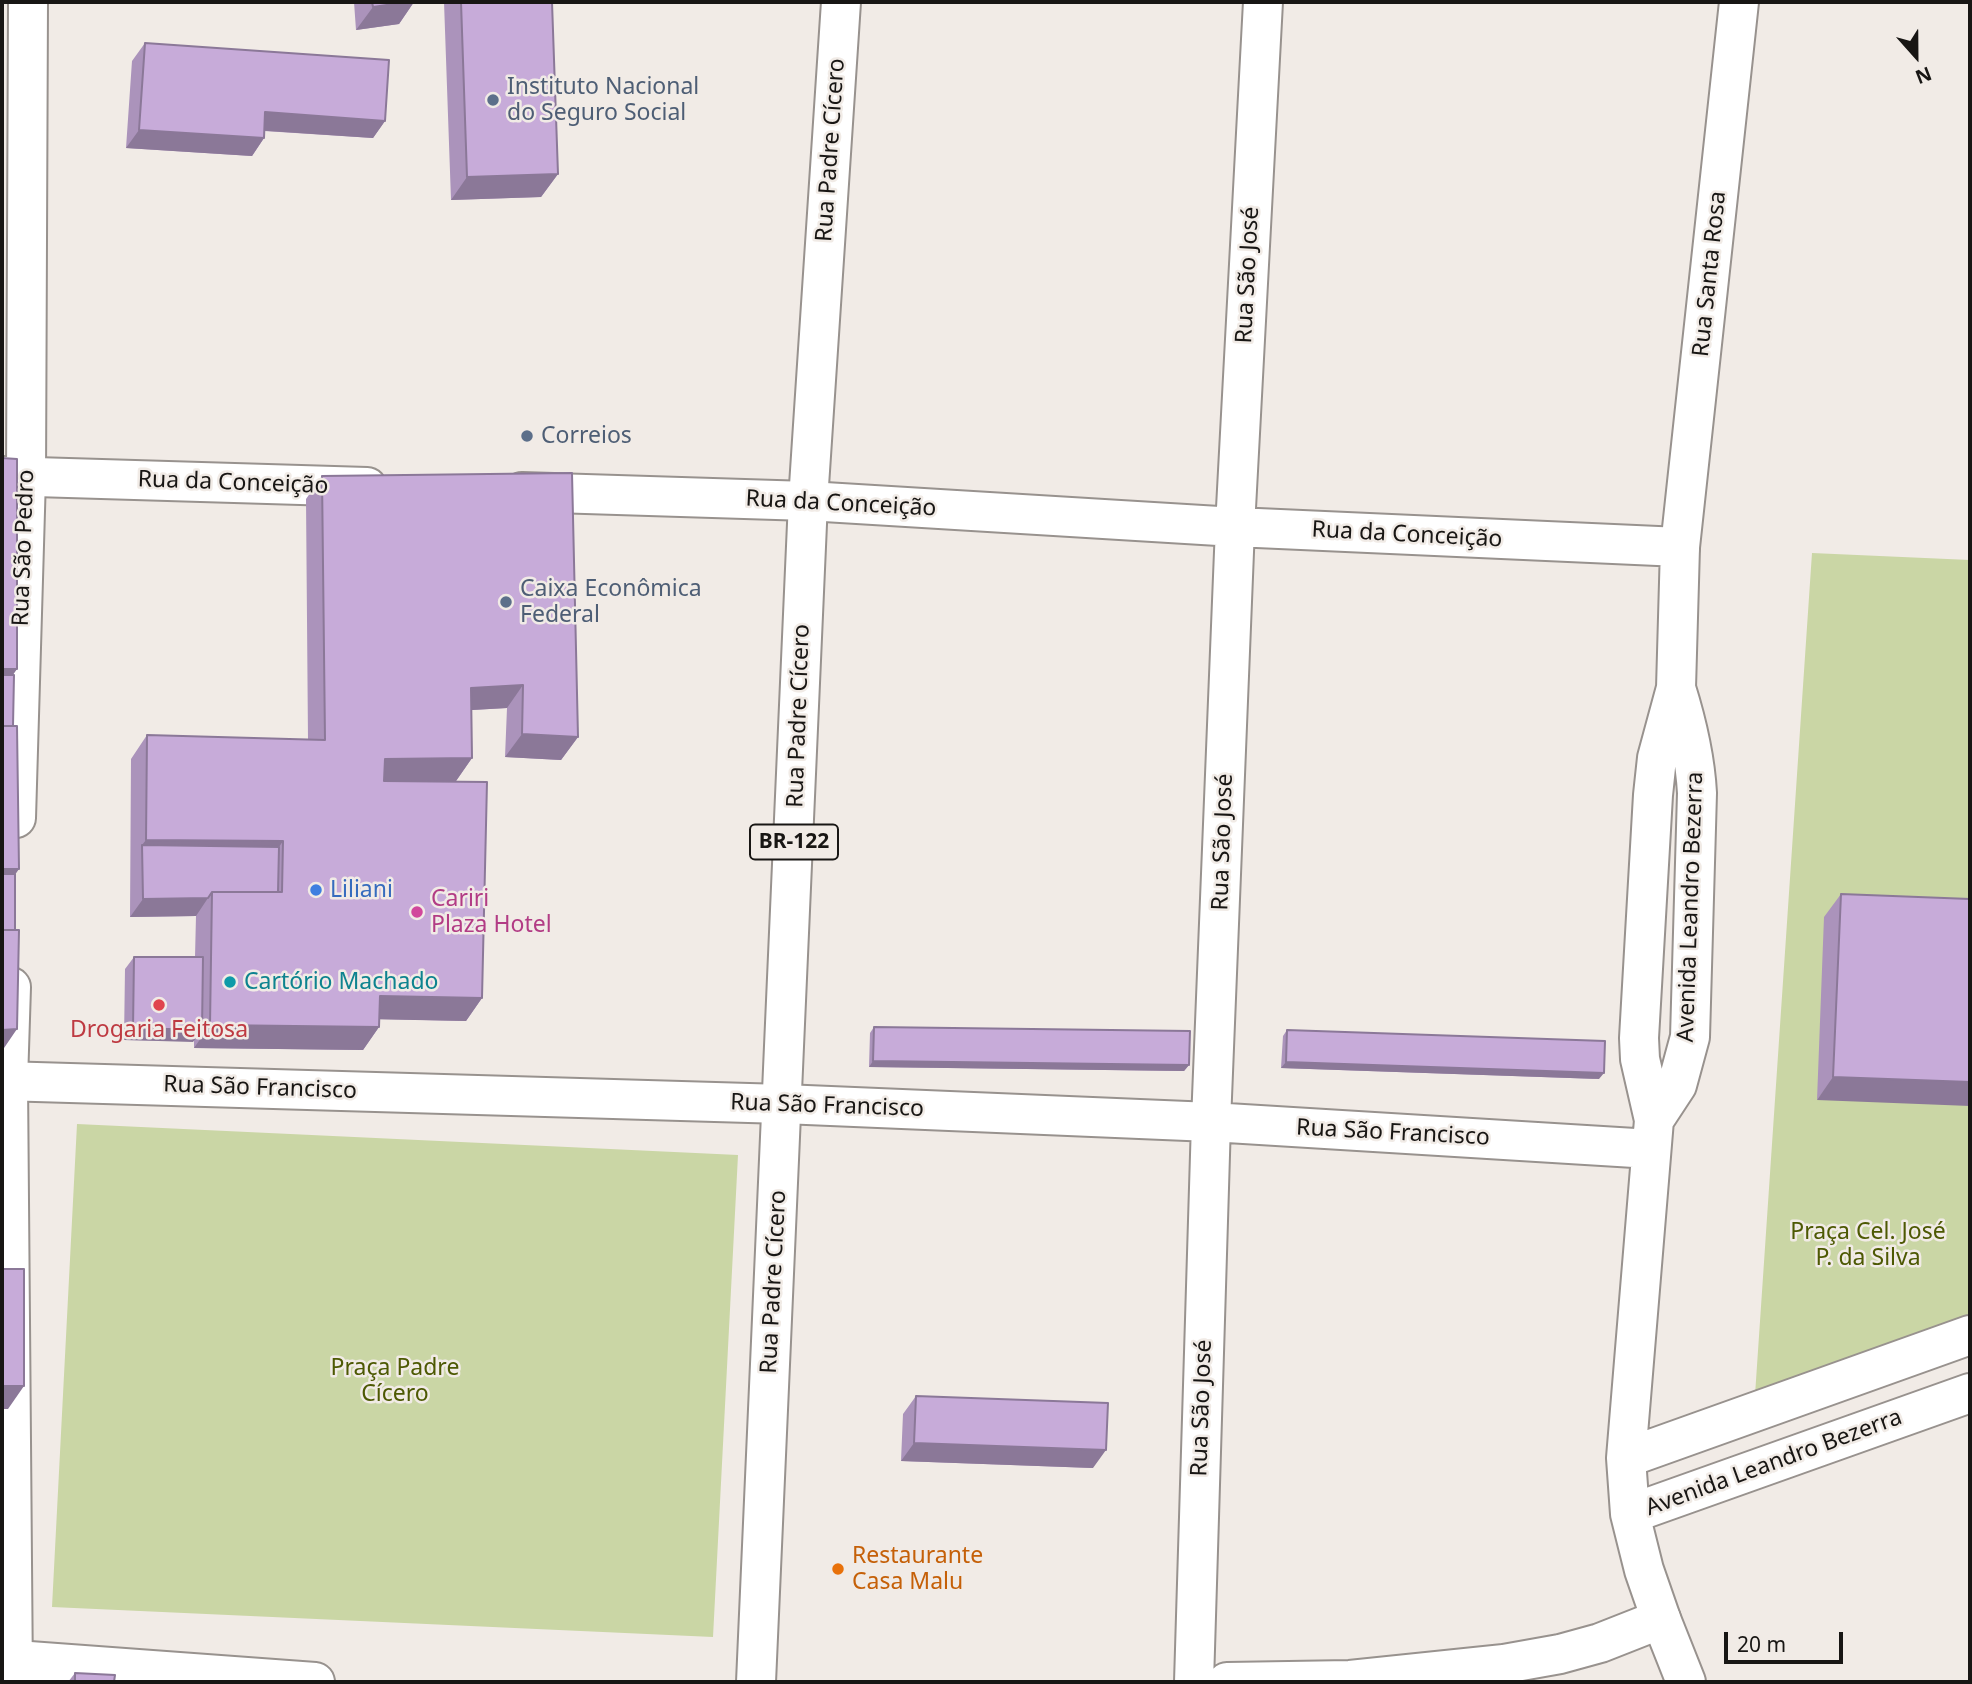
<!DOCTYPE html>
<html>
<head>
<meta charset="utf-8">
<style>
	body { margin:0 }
	#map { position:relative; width:1972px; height:1684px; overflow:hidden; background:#f1ebe6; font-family:"Noto Sans",sans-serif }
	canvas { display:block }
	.frame { position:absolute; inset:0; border:4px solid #181614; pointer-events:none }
	.north { position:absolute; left:1881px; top:21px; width:70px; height:70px; -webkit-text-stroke:5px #f1ebe6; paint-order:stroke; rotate:159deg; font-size:19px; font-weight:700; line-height:28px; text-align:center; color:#181614 }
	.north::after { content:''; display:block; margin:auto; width:24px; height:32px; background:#181614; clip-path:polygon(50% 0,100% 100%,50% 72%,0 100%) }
	.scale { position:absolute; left:1724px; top:1632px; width:119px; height:32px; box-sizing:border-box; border:4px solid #181614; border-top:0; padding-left:9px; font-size:21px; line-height:24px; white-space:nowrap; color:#181614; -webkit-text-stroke:5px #f1ebe6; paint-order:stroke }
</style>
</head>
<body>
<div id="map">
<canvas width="1972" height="1684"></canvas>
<div class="frame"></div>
<div class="north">N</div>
<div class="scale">20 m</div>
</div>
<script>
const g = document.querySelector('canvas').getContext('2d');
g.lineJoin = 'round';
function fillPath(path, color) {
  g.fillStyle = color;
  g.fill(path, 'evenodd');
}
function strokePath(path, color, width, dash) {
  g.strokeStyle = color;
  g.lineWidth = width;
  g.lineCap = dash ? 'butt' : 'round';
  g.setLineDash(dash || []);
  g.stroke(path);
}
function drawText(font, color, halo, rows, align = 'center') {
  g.font = font + ' "Noto Sans",sans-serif';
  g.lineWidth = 5;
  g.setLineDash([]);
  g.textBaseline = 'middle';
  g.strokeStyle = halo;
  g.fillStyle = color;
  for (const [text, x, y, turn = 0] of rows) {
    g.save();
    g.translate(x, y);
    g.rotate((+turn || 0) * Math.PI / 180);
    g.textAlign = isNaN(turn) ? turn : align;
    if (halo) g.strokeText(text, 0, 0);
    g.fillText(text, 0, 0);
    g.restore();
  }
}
const green = new Path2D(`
	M1812,553L1970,560V1319L1755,1395Z
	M77,1124L738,1155L713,1637L52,1607Z`);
const street = new Path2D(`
	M1680,547L1739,2
	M1661,1619L1686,1682`);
const secondary = new Path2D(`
	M2,476L367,487
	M522,492L808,501L1235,527L1680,547L1676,688L1657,758L1653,795L1639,1038L1640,1059L1654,1120L1626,1458L1630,1514L1644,1570L1661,1619L1600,1643L1560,1654L1504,1664L1350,1680L1227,1682
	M2,1081L783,1104L1211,1122L1651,1149
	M1654,1120L1677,1085L1690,1037L1697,793C1695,756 1687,723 1676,688
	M1626,1458L1970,1335
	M1630,1514L1970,1393
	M2,1659L315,1682
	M1194,1682L1211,1122L1235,527L1263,2`);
const highway = new Path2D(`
	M16,818L26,477L28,2
	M11,987L8,1081L13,1682
	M756,1682L808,501L841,2`);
const wall = new Path2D(`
	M354,2H414L399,24L356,30Z
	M444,2H552L558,174L541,197L451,200Z
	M145,43L385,121L373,138L264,131V138L252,156L126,148L132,61Z
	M322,476L578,737L561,760L505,757L507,708L471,710L472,758L456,781L482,998L466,1021L379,1019V1027L363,1050L194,1048V1041L124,1040L125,969L134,957H195L196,916L130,917L131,759L147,735L308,740L306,499Z
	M1841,894L1970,899L1817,1100L1824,917Z
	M874,1027L1189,1065L1184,1071L869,1067L870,1033Z
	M1287,1030L1599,1079L1281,1068L1283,1036Z
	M916,1396L1093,1468L901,1461L903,1414Z
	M75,1673L114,1682H68Z`);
const shadedWall = new Path2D(`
	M407,2H414L399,24L356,30L373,7Z
	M265,112L385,121L373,138L253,130Z
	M139,130L264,138L252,156L126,148Z
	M558,174L541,197L451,200L467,177Z
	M2,669H17L2,691Z
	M523,685L507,708L455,711L471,688Z
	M522,734L578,737L561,760L505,757Z
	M472,758L456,781L369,783L385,759Z
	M146,840L283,841L267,865L142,845Z
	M2,869H19L3,892H2Z
	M208,898L196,916L130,917L143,899Z
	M380,996L482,998L466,1021L364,1019Z
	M210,1025L379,1027L363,1050L194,1048Z
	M133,1028L202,1030L193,1042L124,1040Z
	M17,1029L2,1051V1030Z
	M873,1061L1189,1065L1184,1071L869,1067Z
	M1286,1062L1604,1073L1599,1079L1281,1068Z
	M1833,1077L1970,1082V1106L1817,1100Z
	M2,1386H24L8,1409H2Z
	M914,1443L1106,1450L1093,1468L901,1461Z`);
const building = new Path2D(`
	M372,2H407L373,7Z
	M461,2H552L558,174L467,177Z
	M145,43L389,60L385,121L265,112L264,138L139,130Z
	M2,458L17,459V669H2Z
	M572,473L578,737L522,734L523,685L471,688L472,758L385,759L384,781L487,782L482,998L380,996L379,1027L210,1025L212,892H282L283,841L146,840L147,735L325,740L322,476Z
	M2,675H14L13,726H2Z
	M2,726H17L19,869H2Z
	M142,845L279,847L278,892H212L208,898L143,899Z
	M2,874H15V930H2Z
	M1841,894L1970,899V1082L1833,1077Z
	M2,930H19L17,1029L2,1030Z
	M134,957H203L202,1030L133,1028Z
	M874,1027L1190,1031L1189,1065L873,1061Z
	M1287,1030L1605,1041L1604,1073L1286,1062Z
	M2,1269H24V1386H2Z
	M916,1396L1108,1403L1106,1450L914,1443Z
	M75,1673L115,1675L114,1682H75Z`);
const markers = [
	[493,100,7,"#5c6f8a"],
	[527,436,7,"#5c6f8a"],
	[506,602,7,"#5c6f8a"],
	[316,890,7,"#3f7fe0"],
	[417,912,7,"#d1479c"],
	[230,982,7,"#0f9aa8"],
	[159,1005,7,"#e0444e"],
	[838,1569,7,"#e8710a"]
];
const shields = [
	[794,842,88]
];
const shieldNames = [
	["BR-122",794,842]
];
const serviceNames = [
	["Instituto Nacional",507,87],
	["do Seguro Social",507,113],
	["Correios",541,436],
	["Caixa Econômica",520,589],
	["Federal",520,615]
];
const streetNames = [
	["Rua Padre Cícero",831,150,-86],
	["Rua Santa Rosa",1710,274,-84],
	["Rua São José",1248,275,-87],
	["Rua da Conceição",233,483,2],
	["Rua da Conceição",841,504,3],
	["Rua da Conceição",1407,535,3],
	["Rua São Pedro",24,548,-88],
	["Rua Padre Cícero",799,716,-88],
	["Rua São José",1223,842,-88],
	["Avenida Leandro Bezerra",1691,907,-88],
	["Rua São Francisco",260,1088,2],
	["Rua São Francisco",827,1106,2],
	["Rua São Francisco",1393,1133,3],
	["Rua Padre Cícero",774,1282,-87],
	["Rua São José",1202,1408,-88],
	["Avenida Leandro Bezerra",1774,1463,-20]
];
const shopNames = [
	["Liliani",330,890]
];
const hotelNames = [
	["Cariri",431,899],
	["Plaza Hotel",431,925]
];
const cultureNames = [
	["Cartório Machado",244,982]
];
const healthNames = [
	["Drogaria Feitosa",159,1030]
];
const parkNames = [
	["Praça Cel. José",1868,1232],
	["P. da Silva",1868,1258],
	["Praça Padre",395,1368],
	["Cícero",395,1394]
];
const foodNames = [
	["Restaurante",852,1556],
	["Casa Malu",852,1582]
];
fillPath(green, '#cad6a5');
strokePath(street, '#98928e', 42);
strokePath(secondary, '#98928e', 42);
strokePath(highway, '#98928e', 42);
strokePath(street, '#fff', 38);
strokePath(secondary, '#fff', 38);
strokePath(highway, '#fff', 38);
fillPath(wall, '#ab93bb');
fillPath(shadedWall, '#8b7898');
fillPath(building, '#c7abd9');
strokePath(building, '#8b7898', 2);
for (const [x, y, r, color] of markers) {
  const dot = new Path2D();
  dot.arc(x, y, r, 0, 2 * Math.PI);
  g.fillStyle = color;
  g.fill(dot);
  strokePath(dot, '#f1ebe6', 2.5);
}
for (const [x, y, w] of shields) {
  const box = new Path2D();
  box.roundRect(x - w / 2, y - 17.5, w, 35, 5);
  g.fillStyle = '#f1ebe6';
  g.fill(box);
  strokePath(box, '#181614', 2);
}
drawText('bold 21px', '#181614', null, shieldNames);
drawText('23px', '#4e5e75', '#f1ebe6', serviceNames, 'left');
drawText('23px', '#181614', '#f1ebe6', streetNames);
drawText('23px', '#366cbe', '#f1ebe6', shopNames, 'left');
drawText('23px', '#b23c85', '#f1ebe6', hotelNames, 'left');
drawText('23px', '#0d838f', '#f1ebe6', cultureNames, 'left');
drawText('23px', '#be3a42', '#f1ebe6', healthNames);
drawText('23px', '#4d5903', '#f1ebe6', parkNames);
drawText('23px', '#c56008', '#f1ebe6', foodNames, 'left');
</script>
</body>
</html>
